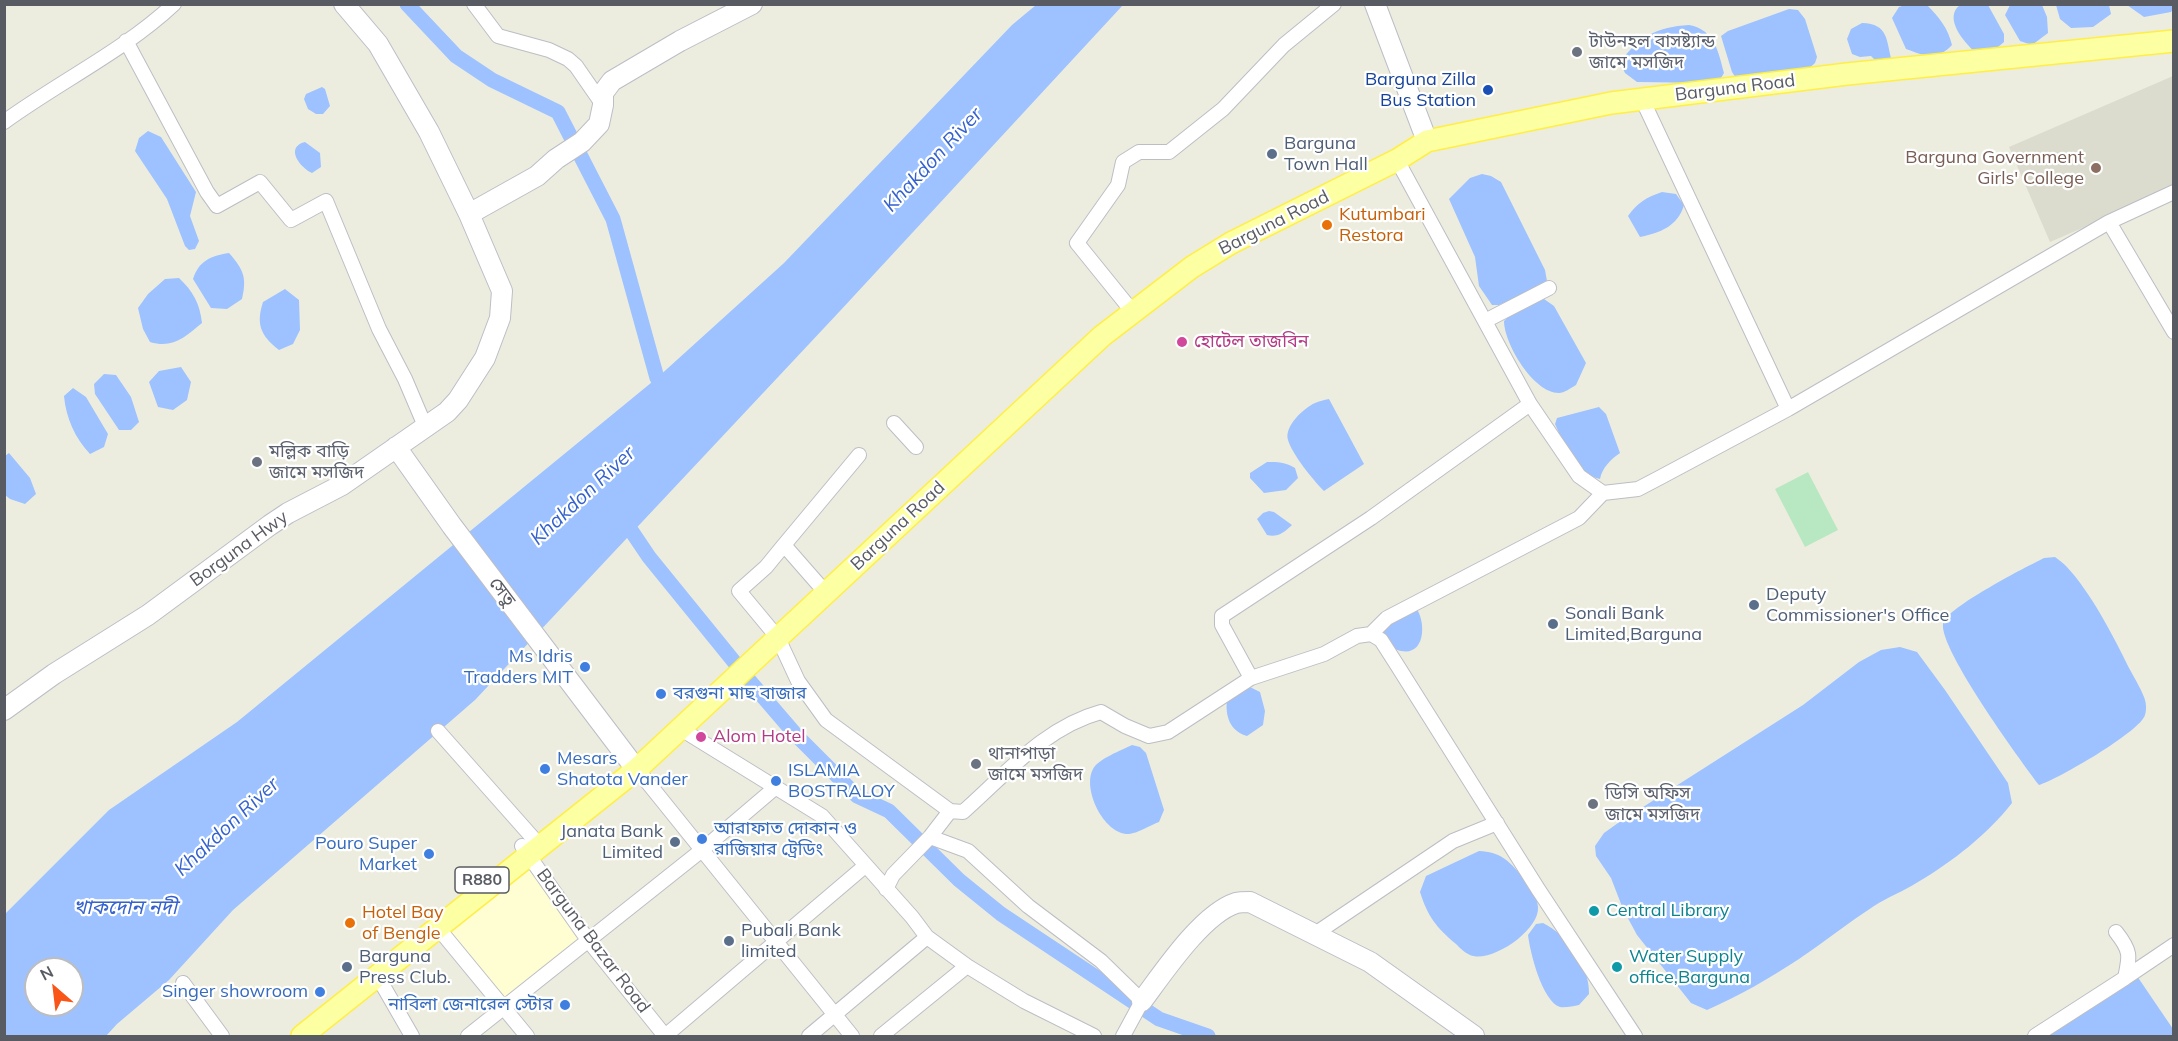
<!DOCTYPE html>
<html>
<head>
<meta charset="utf-8">
<style>
	body { margin:0 }
	#map { position:relative; width:2178px; height:1041px; overflow:hidden; background:#ededdf; font-family:Mulish,sans-serif }
	canvas { display:block }
	.frame { position:absolute; inset:0; border:6px solid #585b62; pointer-events:none }
	.north { position:absolute; left:24px; top:957px; width:60px; height:60px; box-sizing:border-box; background:#fff; border:2px solid #bcbdc0; border-radius:50%; rotate:332deg; font-size:16px; font-weight:700; line-height:24px; text-align:center; color:#585b62 }
	.north::after { content:''; display:block; margin:auto; width:21px; height:27px; background:#f95519; clip-path:polygon(50% 0,100% 100%,50% 72%,0 100%) }
</style>
</head>
<body>
<div id="map">
<canvas width="2178" height="1041"></canvas>
<div class="frame"></div>
<div class="north">N</div>
</div>
<script>
const g = document.querySelector('canvas').getContext('2d');
g.lineJoin = 'round';
function fillPath(path, color) {
  g.fillStyle = color;
  g.fill(path, 'evenodd');
}
function strokePath(path, color, width, dash) {
  g.strokeStyle = color;
  g.lineWidth = width;
  g.lineCap = dash ? 'butt' : 'round';
  g.setLineDash(dash || []);
  g.stroke(path);
}
function drawText(font, color, halo, rows, align = 'center') {
  g.font = font + ' Mulish,"Noto Sans Bengali",sans-serif';
  g.lineWidth = 4.5;
  g.setLineDash([]);
  g.textBaseline = 'middle';
  g.strokeStyle = halo;
  g.fillStyle = color;
  for (const [text, x, y, turn = 0] of rows) {
    g.save();
    g.translate(x, y);
    g.rotate((+turn || 0) * Math.PI / 180);
    g.textAlign = isNaN(turn) ? turn : align;
    if (halo) g.strokeText(text, 0, 0);
    g.fillText(text, 0, 0);
    g.restore();
  }
}
const commercial = new Path2D(`
	M522,848L586,939L505,1007L433,918Z`);
const education = new Path2D(`
	M2173,76V189L2050,242L2009,147Z`);
const green = new Path2D(`
	M1808,472L1838,530L1805,547L1775,489Z`);
const water = new Path2D(`
	M1036,5H1123L840,311L475,700L233,910L169,980L117,1024L106,1036H5V914L109,810L237,722L657,378L784,263L1012,25ZM36,969H72V1005H36Z
	M1905,5H1927C1939,17 1948,28 1952,45C1937,61 1925,56 1906,49L1892,18L1899,7Z
	M1960,5H1988L2004,34V42L1991,53L1975,52C1964,42 1943,18 1960,5Z
	M2010,5H2042L2047,17L2048,33L2032,45L2020,41L2005,15Z
	M2056,5H2109L2111,14L2093,27L2071,28L2060,19Z
	M2127,5H2173V9L2171,12L2144,17Z
	M1789,9L1798,10L1805,19L1817,57L1815,63L1806,71L1736,78L1732,72L1721,36L1728,31Z
	M1862,23C1889,24 1886,40 1892,62H1877L1871,56L1860,57L1852,54L1847,39L1851,29Z
	M1689,25C1715,30 1718,51 1724,73L1721,78L1713,83L1637,82L1625,73L1620,62C1640,36 1657,27 1689,25Z
	M322,87L325,89L330,106L323,114H316L308,109L304,99L306,94Z
	M148,131L161,137L196,192L190,216L199,241L195,249L189,250L185,246L167,199L135,151L139,138Z
	M305,142L320,153L321,167L312,173C299,167 285,147 305,142Z
	M1482,174L1491,176L1501,182L1545,270L1547,281L1540,286L1499,305H1492L1479,286L1475,257L1449,199L1470,178Z
	M1662,192L1676,194L1684,205C1678,226 1660,233 1640,237L1628,216C1637,203 1647,197 1662,192Z
	M229,253C244,270 247,278 242,299L227,309L211,308L193,279C199,261 210,256 229,253Z
	M179,278C193,291 200,304 202,323C185,337 173,349 150,342L143,329L138,308L148,294L165,279Z
	M285,289L299,300L300,330L293,344L279,350C260,335 256,324 263,302Z
	M1544,299L1554,306L1586,363L1576,385C1571,388 1564,393 1559,393C1533,393 1504,343 1504,321L1511,314Z
	M181,367L191,382L187,400L173,410L158,407L149,382L159,371Z
	M104,374L116,375L131,397L139,422L131,430H119L95,394L94,384Z
	M73,388L86,397L108,434L104,447L90,454C75,438 66,418 64,396Z
	M1329,399L1364,464L1324,491C1313,480 1292,454 1288,440C1284,426 1304,408 1315,403C1319,401 1324,400 1329,399Z
	M1599,407L1606,414L1620,453C1611,459 1602,468 1600,479C1575,473 1565,446 1555,424L1557,418Z
	M9,453L30,478L36,494L25,504L10,499L5,495V456Z
	M1267,462C1278,462 1285,462 1295,468L1298,478L1286,490L1264,493L1250,478V473Z
	M1269,511L1274,512L1292,525C1285,532 1277,538 1267,535L1257,519L1263,513Z
	M2055,557C2059,560 2063,563 2066,566C2090,591 2114,637 2129,668C2134,677 2140,687 2144,697C2146,702 2147,709 2145,715C2141,731 2057,780 2039,785C2023,764 1932,640 1944,621C1954,604 2024,568 2044,558Z
	M1416,608C1426,621 1426,656 1401,651C1393,650 1387,642 1382,636L1381,624Z
	M1900,647L1917,652L1945,690L2008,783L2012,803C1988,834 1952,862 1918,882C1904,891 1888,897 1874,906C1848,923 1824,942 1799,959C1770,978 1739,996 1707,1010L1691,1003L1637,935L1623,909L1611,878L1596,856L1595,846L1604,833L1618,823L1803,705L1859,662L1881,650Z
	M1248,686L1260,692L1265,711L1263,725L1247,736C1230,731 1225,716 1227,700Z
	M1132,745L1140,747L1146,753L1164,810L1159,822C1151,825 1138,833 1129,834C1104,835 1082,789 1093,769C1098,759 1122,750 1132,745Z
	M1479,851C1500,852 1508,860 1521,875C1528,884 1537,895 1538,907C1540,930 1491,964 1470,955C1465,953 1460,948 1456,944C1436,927 1428,917 1420,892L1426,876Z
	M1543,923C1567,935 1590,966 1589,994L1579,1005C1574,1006 1565,1008 1560,1007C1542,1001 1530,952 1528,935L1536,924Z
	M2137,976L2173,1029V1036H2045Z`);
const canal = new Path2D(`
	M407,4L456,56L492,80L558,112L613,219L657,378
	M622,517L649,557L753,685L796,735L857,796L889,811L959,880L1001,914L1159,1019L1208,1036`);
const street = new Path2D(`
	M474,4L498,36L549,50L568,59L576,66L603,105
	M126,41L207,192L217,206L260,182L291,220L326,201L379,329L405,379L425,426
	M1642,99L1788,409
	M4,122C59,82 125,50 174,4
	M1397,160L1530,404L1579,476L1603,493L1638,489L1659,478L1788,409L2109,222L2174,192
	M2109,222L2174,332
	M1132,311L1077,243L1118,185L1123,162L1139,152H1169L1223,109L1284,45L1334,4
	M1485,321L1549,288
	M894,423L916,447
	M784,545L766,567L739,591L778,638L798,681L826,720L950,811L963,812C1006,774 1045,727 1101,712L1125,726L1149,736L1168,732L1251,678L1324,654L1357,636L1371,634L1381,640L1397,665L1538,889L1635,1036
	M826,593L784,545L859,455
	M1371,634L1387,618L1579,518L1603,493
	M1251,678L1222,625V616L1371,518L1530,404
	M681,729L822,816L912,917L927,937L967,966L1024,1001L1094,1036
	M438,731L533,838
	M632,763L852,1036
	M930,837L968,851L1028,906L1101,961L1142,1001L1123,1036
	M522,846L588,940L665,1036
	M886,889L893,875L930,837L950,811
	M438,928L527,1036
	M1315,934L1453,841L1497,823
	M378,977L412,1036
	M2125,978L2174,945
	M183,983L222,1036
	M468,1036L702,850L776,787
	M665,1036L865,866
	M809,1036L927,937
	M881,1036L967,966
	M2035,1036L2125,978C2130,955 2131,951 2116,932`);
const secondary = new Path2D(`
	M1375,4L1427,141
	M469,214L537,176L556,159L582,142L599,124L603,105V93L612,81L680,41L752,4
	M396,447L452,526L630,761
	M4,710L54,674L148,615L270,525L288,513L342,485L447,412L458,400L485,358L500,318L502,291L469,214L429,132L378,44L344,4
	M1142,1001C1163,973 1202,914 1236,903C1240,902 1245,902 1250,902L1370,962L1474,1036`);
const primary = new Path2D(`
	M302,1036L637,769L1102,336L1192,267L1231,243L1397,160L1427,141L1611,103L1847,74L2174,41`);
const markers = [
	[1577,52,6,"#6b7280"],
	[1488,90,6,"#1a4fb4"],
	[1272,154,6,"#5c6f8a"],
	[2096,168,6,"#8d6e63"],
	[1327,225,6,"#e8710a"],
	[1182,342,6,"#d1479c"],
	[257,462,6,"#6b7280"],
	[1754,605,6,"#5c6f8a"],
	[1553,624,6,"#5c6f8a"],
	[585,667,6,"#3f7fe0"],
	[661,694,6,"#3f7fe0"],
	[701,737,6,"#d1479c"],
	[976,764,6,"#6b7280"],
	[545,769,6,"#3f7fe0"],
	[776,781,6,"#3f7fe0"],
	[1593,804,6,"#6b7280"],
	[702,839,6,"#3f7fe0"],
	[675,842,6,"#5c6f8a"],
	[429,854,6,"#3f7fe0"],
	[1594,911,6,"#0f9aa8"],
	[350,923,6,"#e8710a"],
	[729,941,6,"#5c6f8a"],
	[347,967,6,"#5c6f8a"],
	[1617,967,6,"#0f9aa8"],
	[320,992,6,"#3f7fe0"],
	[565,1005,6,"#3f7fe0"]
];
const shields = [
	[482,880,54]
];
const shieldNames = [
	["R880",482,880]
];
const worshipNames = [
	["টাউনহল বাসষ্ট্যান্ড",1589,42],
	["জামে মসজিদ",1589,63],
	["মল্লিক বাড়ি",269,452],
	["জামে মসজিদ",269,473],
	["থানাপাড়া",988,754],
	["জামে মসজিদ",988,775],
	["ডিসি অফিস",1605,794],
	["জামে মসজিদ",1605,815]
];
const transitNames = [
	["Barguna Zilla",1476,80],
	["Bus Station",1476,101]
];
const streetNames = [
	["Barguna Road",1735,88,-7],
	["Barguna Road",1274,223,-27],
	["Barguna Road",898,526,-43],
	["Borguna Hwy",239,549,-36],
	["সেতু",502,592,53],
	["Barguna Bazar Road",593,941,53]
];
const serviceNames = [
	["Barguna",1284,144],
	["Town Hall",1284,165],
	["Deputy",1766,595],
	["Commissioner's Office",1766,616],
	["Sonali Bank",1565,614],
	["Limited,Barguna",1565,635],
	["Janata Bank",663,832,"right"],
	["Limited",663,853,"right"],
	["Pubali Bank",741,931],
	["limited",741,952],
	["Barguna",359,957],
	["Press Club.",359,978]
];
const educationNames = [
	["Barguna Government",2084,158],
	["Girls' College",2084,179]
];
const foodNames = [
	["Kutumbari",1339,215],
	["Restora",1339,236],
	["Hotel Bay",362,913],
	["of Bengle",362,934]
];
const hotelNames = [
	["হোটেল তাজবিন",1194,342],
	["Alom Hotel",713,737]
];
const shopNames = [
	["Ms Idris",573,657],
	["Tradders MIT",573,678],
	["বরগুনা মাছ বাজার",673,694,"left"],
	["Mesars",557,759,"left"],
	["Shatota Vander",557,780,"left"],
	["ISLAMIA",788,771,"left"],
	["BOSTRALOY",788,792,"left"],
	["আরাফাত দোকান ও",714,829,"left"],
	["রাজিয়ার ট্রেডিং",714,850,"left"],
	["Pouro Super",417,844],
	["Market",417,865],
	["Singer showroom",308,992],
	["নাবিলা জেনারেল স্টোর",553,1005]
];
const cultureNames = [
	["Central Library",1606,911],
	["Water Supply",1629,957],
	["office,Barguna",1629,978]
];
const waterNames = [
	["Khakdon River",933,160,-47],
	["Khakdon River",583,496,-43],
	["Khakdon River",227,827,-43],
	["খাকদোন নদী",125,908]
];
fillPath(commercial, '#fffdd2');
fillPath(education, '#dcdcce');
fillPath(green, '#b8e8c1');
fillPath(water, '#9dc2ff');
strokePath(canal, '#9dc2ff', 15);
strokePath(street, '#bcbec5', 16);
strokePath(secondary, '#bcbec7', 22);
strokePath(primary, '#ffee46', 24);
strokePath(street, '#fff', 14);
strokePath(secondary, '#fff', 20);
strokePath(primary, '#fcffa2', 21);
for (const [x, y, r, color] of markers) {
  const dot = new Path2D();
  dot.arc(x, y, r, 0, 2 * Math.PI);
  g.fillStyle = color;
  g.fill(dot);
  strokePath(dot, '#fff', 2);
}
for (const [x, y, w] of shields) {
  const box = new Path2D();
  box.roundRect(x - w / 2, y - 13, w, 26, 4.5);
  g.fillStyle = '#fff';
  g.fill(box);
  strokePath(box, '#585b62', 1.5);
}
drawText('bold 16px', '#585b62', null, shieldNames);
drawText('18px', '#5b616d', '#fff', worshipNames, 'left');
drawText('18px', '#164399', '#fff', transitNames, 'right');
drawText('18px', '#585b62', '#fff', streetNames);
drawText('18px', '#4e5e75', '#fff', serviceNames, 'left');
drawText('18px', '#785e54', '#fff', educationNames, 'right');
drawText('18px', '#c56008', '#fff', foodNames, 'left');
drawText('18px', '#b23c85', '#fff', hotelNames, 'left');
drawText('18px', '#366cbe', '#fff', shopNames, 'right');
drawText('18px', '#0d838f', '#fff', cultureNames, 'left');
drawText('italic 20px', '#3562cd', '#fff', waterNames);
</script>
</body>
</html>
